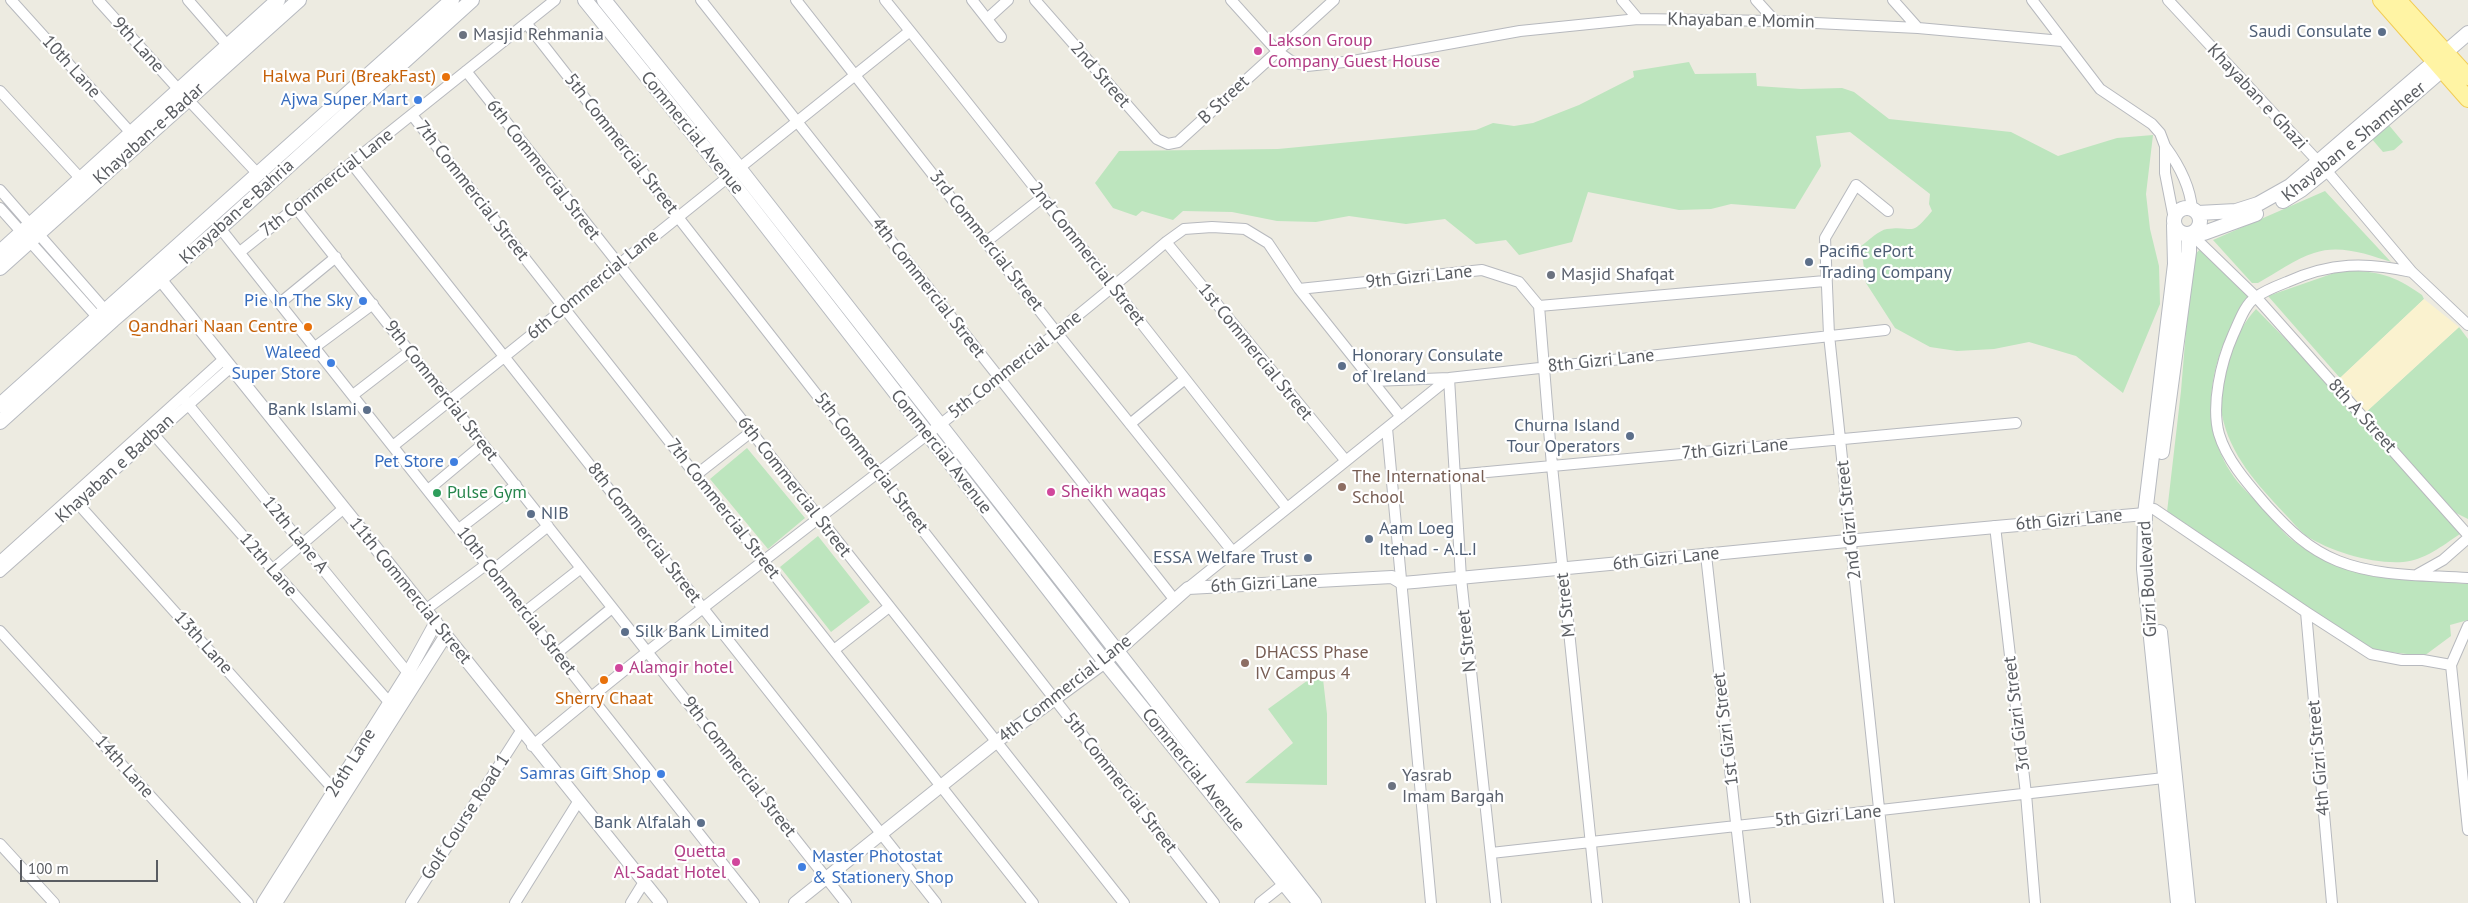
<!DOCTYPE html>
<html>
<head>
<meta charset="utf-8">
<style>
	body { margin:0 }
	#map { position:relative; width:2468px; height:903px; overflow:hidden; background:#edebe1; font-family:"PT Sans",sans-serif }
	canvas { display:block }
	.scale { position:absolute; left:20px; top:860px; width:138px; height:22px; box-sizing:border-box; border:2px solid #5a5d62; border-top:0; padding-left:6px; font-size:15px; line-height:18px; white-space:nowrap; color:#5a5d62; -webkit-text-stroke:4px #fff; paint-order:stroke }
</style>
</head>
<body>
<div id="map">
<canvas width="2468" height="903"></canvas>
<div class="scale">100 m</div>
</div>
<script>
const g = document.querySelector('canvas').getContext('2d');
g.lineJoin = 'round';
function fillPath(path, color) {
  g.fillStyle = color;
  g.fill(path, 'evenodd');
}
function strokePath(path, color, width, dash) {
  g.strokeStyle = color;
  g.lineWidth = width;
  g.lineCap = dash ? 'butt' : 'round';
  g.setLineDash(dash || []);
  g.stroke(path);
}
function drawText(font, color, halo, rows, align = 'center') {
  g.font = font + ' "PT Sans",sans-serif';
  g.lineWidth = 4.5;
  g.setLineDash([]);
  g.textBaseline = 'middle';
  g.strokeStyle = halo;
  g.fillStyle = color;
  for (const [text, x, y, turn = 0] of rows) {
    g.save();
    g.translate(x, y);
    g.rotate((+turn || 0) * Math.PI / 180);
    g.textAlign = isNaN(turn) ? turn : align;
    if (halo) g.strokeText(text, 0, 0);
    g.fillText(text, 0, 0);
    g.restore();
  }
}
const green = new Path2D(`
	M1689,62L1695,74L1756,73L1757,86L1801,89L1842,88L1854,92L1889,119L2011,132L2058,156L2117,138L2153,135L2146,194L2150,229L2159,266L2160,304L2123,393L2076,356L2029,342L1994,349L1957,351L1930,347L1895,328L1866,283L1861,246C1868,241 1879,230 1887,229C1915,225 1909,239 1932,211L1929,204L1930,194L1850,132L1816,136L1821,166L1795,209L1731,204L1711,209L1679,210L1588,192L1572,242L1519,255L1506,240L1476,244L1445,219L1406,224L1349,216L1316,222L1277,221L1232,212L1183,211L1173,220L1142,211L1136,216L1113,208L1095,183L1119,151L1278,149L1476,130L1493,123L1514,126L1533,123L1579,105L1634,77L1633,71Z
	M2388,124L2403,142L2394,150L2383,152L2371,138Z
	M2325,191L2391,262C2367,254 2339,244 2314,253C2295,259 2276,273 2258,283H2252L2213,240Z
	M2202,247L2250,297C2213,347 2195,415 2230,471C2238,485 2252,496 2263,508C2272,518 2280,530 2291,539C2303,549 2320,556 2333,565L2338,563L2386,578L2468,584V620L2450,625L2451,636L2424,656L2373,650L2293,601L2167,512L2181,391L2192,258Z
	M2343,270C2380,272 2392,274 2422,295L2424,299L2340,378L2268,296Z
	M2256,309L2309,363L2460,534C2442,546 2425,560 2403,562C2372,564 2331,552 2305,535C2298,529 2291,520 2284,513C2257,484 2230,455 2222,415C2216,383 2234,332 2256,309Z
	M2459,327L2468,339V519L2456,513L2365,413Z
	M747,448L805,518L768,549L710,479Z
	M818,536L870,602L831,632L780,567Z
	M1322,670L1327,714V785L1245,783L1293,743L1268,709Z`);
const sand = new Path2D(`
	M2424,299L2459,327L2365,413L2340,378Z`);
const minor = new Path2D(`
	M11,0L131,133
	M98,0L179,90L258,174
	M188,0L228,46
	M701,0L1174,599
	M796,0L1057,333L1233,552
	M885,0C1021,168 1153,339 1287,508
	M972,0L1001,37
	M1035,0L1157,139L1168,144L1178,142L1334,0
	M1231,0L1277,51L1291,61L1307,66L1353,61L1520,31L1638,19L1775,21L1918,28L2062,41
	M1622,0L1638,19
	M1756,0L1775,21
	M1893,0L1918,28
	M2032,0L2100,89L2152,124L2160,133L2165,146V173L2174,219
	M2168,0L2326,170L2412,272L2468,325
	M987,19L1008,0
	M527,24L1214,903
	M466,71L1124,903
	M0,91L81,179
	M412,115L1033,903
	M2165,146C2179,165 2190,185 2192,209
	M352,164L936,903
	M0,190L106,311
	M0,208L98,318
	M296,208L846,903
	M1888,211L1856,185L1825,238L1829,335L1889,903
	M220,228L754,903
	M2191,234L2256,297L2468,535
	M987,241L1043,197
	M1166,242L1346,461
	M240,252L555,0
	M2412,272C2366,262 2331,262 2287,282C2277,286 2266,290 2256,297C2245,304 2239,322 2233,335C2221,362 2211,405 2219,434C2227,461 2249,485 2267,506C2288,529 2308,549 2338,561C2378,577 2425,575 2468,578
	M1299,289L1482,270L1519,282L1539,306
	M280,303L336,257
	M1539,306L1552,466L1597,903
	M1539,306L1825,281
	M315,347L373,304
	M1449,378L1461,578L1496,903
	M1373,381L1449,378L1885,330
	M353,395L410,351
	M182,397L408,673
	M1130,424L1185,379
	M148,428L389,702
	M1387,428L1431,903
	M393,446L910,31
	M696,475L751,432
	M1455,475L2016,423
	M428,490L483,444
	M72,497L334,790
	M2154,509L2306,612L2371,654L2402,660H2423L2451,665
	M1995,526L2026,794L2035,903
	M459,529L516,485
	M1706,555L1745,903
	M0,561L224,359
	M272,570L344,508
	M492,571L548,526
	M0,572L231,367
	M2418,574L2443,560L2468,538
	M1188,588L1449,378
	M425,610L487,564
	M525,612L581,568
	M2306,612L2332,903
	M2468,626L2451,665L2468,830
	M0,631L248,903
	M834,650L889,607
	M557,653L612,608
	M532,746C739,572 961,417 1166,242L1184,229L1212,227L1245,229L1268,243L1299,289L1401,417
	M0,844L54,903
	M1491,853C1715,828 1940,804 2164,778
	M411,903L521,731
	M515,903L578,802
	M631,903L644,882
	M1260,903L1285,883`);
const tertiary = new Path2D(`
	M160,279L661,903
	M263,903L408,673L436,622
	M276,903L446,635
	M795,903L996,742L1105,662L1188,588L1392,577L1402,583C1650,562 1897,534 2145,514`);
const secondary = new Path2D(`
	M585,0L728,177L1105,662L1300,903
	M604,0L739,168L1314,903
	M2283,201L2301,190L2326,170L2449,64
	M2174 221a13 13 0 1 1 26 0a13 13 0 1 1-26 0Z
	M2198,213L2236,211L2258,204L2290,186L2468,33
	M2174,225L2175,264L2145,514L2144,569L2178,903
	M2193,233H2204L2256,214
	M0,252L278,0
	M0,268L299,0
	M0,405L452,0
	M0,422L113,320L220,228L472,0
	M2162,452L2189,252V234
	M2160,632L2188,903`);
const primary = new Path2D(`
	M2381,0L2468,99
	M2398,0L2468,77`);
const markers = [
	[2382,32,5,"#5c6f8a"],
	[463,35,5,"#6b7280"],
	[1258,51,5,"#d1479c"],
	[446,77,5,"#e8710a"],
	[418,100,5,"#3f7fe0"],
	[1809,262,5,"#5c6f8a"],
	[1551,275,5,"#6b7280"],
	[363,301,5,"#3f7fe0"],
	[308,327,5,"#e8710a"],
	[331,363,5,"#3f7fe0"],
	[1342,366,5,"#5c6f8a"],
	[367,410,5,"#5c6f8a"],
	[1630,436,5,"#5c6f8a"],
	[454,462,5,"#3f7fe0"],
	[1342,487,5,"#8d6e63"],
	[1051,492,5,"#d1479c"],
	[437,493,5,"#2e9e5b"],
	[531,514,5,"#5c6f8a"],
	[1369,539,5,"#5c6f8a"],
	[1308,558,5,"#5c6f8a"],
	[625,632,5,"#5c6f8a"],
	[1245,663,5,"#8d6e63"],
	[619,668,5,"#d1479c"],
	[604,680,5,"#e8710a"],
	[661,774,5,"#3f7fe0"],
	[1392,786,5,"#6b7280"],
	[701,823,5,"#5c6f8a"],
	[736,862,5,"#d1479c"],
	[802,867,5,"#3f7fe0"]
];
const streetNames = [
	["Khayaban e Momin",1741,21,1],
	["9th Lane",138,45,48],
	["10th Lane",71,67,48],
	["2nd Street",1100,75,49],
	["Khayaban e Ghazi",2257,97,47],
	["B Street",1224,100,-43],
	["Commercial Avenue",692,133,51],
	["Khayaban-e-Badar",149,134,-42],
	["Khayaban e Shamsheer",2354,142,-39],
	["5th Commercial Street",621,144,52],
	["6th Commercial Street",543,170,52],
	["7th Commercial Lane",327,183,-38],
	["7th Commercial Street",472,191,52],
	["Khayaban-e-Bahria",237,212,-42],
	["3rd Commercial Street",986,241,52],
	["2nd Commercial Street",1087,254,52],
	["9th Gizri Lane",1419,277,-6],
	["6th Commercial Lane",593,285,-39],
	["4th Commercial Street",928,288,52],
	["1st Commercial Street",1255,352,51],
	["8th Gizri Lane",1601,361,-6],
	["5th Commercial Lane",1015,365,-38],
	["9th Commercial Street",441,391,52],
	["8th A Street",2362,416,48],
	["7th Gizri Lane",1735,449,-5],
	["Commercial Avenue",941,452,52],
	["5th Commercial Street",871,463,52],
	["Khayaban e Badban",115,469,-42],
	["6th Commercial Street",794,487,52],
	["7th Commercial Street",723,509,52],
	["2nd Gizri Street",1849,520,-96],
	["6th Gizri Lane",2069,520,-5],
	["8th Commercial Street",644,533,52],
	["12th Lane A",295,535,51],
	["6th Gizri Lane",1666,559,-6],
	["12th Lane",268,565,49],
	["Gizri Boulevard",2148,579,-93],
	["6th Gizri Lane",1264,584,-3],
	["11th Commercial Street",410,591,51],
	["10th Commercial Street",516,601,52],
	["M Street",1566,605,-96],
	["N Street",1467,641,-96],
	["13th Lane",203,643,48],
	["4th Commercial Lane",1065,689,-38],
	["3rd Gizri Street",2017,714,-97],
	["1st Gizri Street",1726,729,-97],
	["4th Gizri Street",2319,758,-95],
	["26th Lane",351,763,-58],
	["14th Lane",124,767,48],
	["9th Commercial Street",739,767,52],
	["Commercial Avenue",1193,770,51],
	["5th Commercial Street",1120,783,52],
	["5th Gizri Lane",1828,816,-5],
	["Golf Course Road 1",466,817,-57]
];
const serviceNames = [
	["Saudi Consulate",2372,32],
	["Pacific ePort",1819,252,"left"],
	["Trading Company",1819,273,"left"],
	["Honorary Consulate",1352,356,"left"],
	["of Ireland",1352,377,"left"],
	["Bank Islami",357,410],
	["Churna Island",1620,426],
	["Tour Operators",1620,447],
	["NIB",541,514,"left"],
	["Aam Loeg",1379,529,"left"],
	["Itehad - A.L.I",1379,550,"left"],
	["ESSA Welfare Trust",1298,558],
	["Silk Bank Limited",635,632,"left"],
	["Bank Alfalah",691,823]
];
const worshipNames = [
	["Masjid Rehmania",473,35],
	["Masjid Shafqat",1561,275],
	["Yasrab",1402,776],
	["Imam Bargah",1402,797]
];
const hotelNames = [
	["Lakson Group",1268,41],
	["Company Guest House",1268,62],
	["Sheikh waqas",1061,492],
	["Alamgir hotel",629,668],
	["Quetta",726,852,"right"],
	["Al-Sadat Hotel",726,873,"right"]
];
const foodNames = [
	["Halwa Puri (BreakFast)",436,77],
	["Qandhari Naan Centre",298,327],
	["Sherry Chaat",604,699,"center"]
];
const shopNames = [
	["Ajwa Super Mart",408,100],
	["Pie In The Sky",353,301],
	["Waleed",321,353],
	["Super Store",321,374],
	["Pet Store",444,462],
	["Samras Gift Shop",651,774],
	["Master Photostat",812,857,"left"],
	["& Stationery Shop",812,878,"left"]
];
const educationNames = [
	["The International",1352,477],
	["School",1352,498],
	["DHACSS Phase",1255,653],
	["IV Campus 4",1255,674]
];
const leisureNames = [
	["Pulse Gym",447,493]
];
fillPath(green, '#bde5be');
fillPath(sand, '#faf2cf');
strokePath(minor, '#b7b9be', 12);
strokePath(tertiary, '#b7b9be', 14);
strokePath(secondary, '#b7bac0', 16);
strokePath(primary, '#f2cd55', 18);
strokePath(minor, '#fff', 10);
strokePath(tertiary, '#fff', 12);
strokePath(secondary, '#fff', 14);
strokePath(primary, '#fff4a4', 16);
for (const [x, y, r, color] of markers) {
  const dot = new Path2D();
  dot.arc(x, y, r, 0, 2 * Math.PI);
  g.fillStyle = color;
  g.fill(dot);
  strokePath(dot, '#fff', 2);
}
drawText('18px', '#5a5d62', '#fff', streetNames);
drawText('18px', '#4e5e75', '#fff', serviceNames, 'right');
drawText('18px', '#5b616d', '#fff', worshipNames, 'left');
drawText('18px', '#b23c85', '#fff', hotelNames, 'left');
drawText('18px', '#c56008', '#fff', foodNames, 'right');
drawText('18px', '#366cbe', '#fff', shopNames, 'right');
drawText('18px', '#785e54', '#fff', educationNames, 'left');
drawText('18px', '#27864d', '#fff', leisureNames, 'left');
</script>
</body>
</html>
